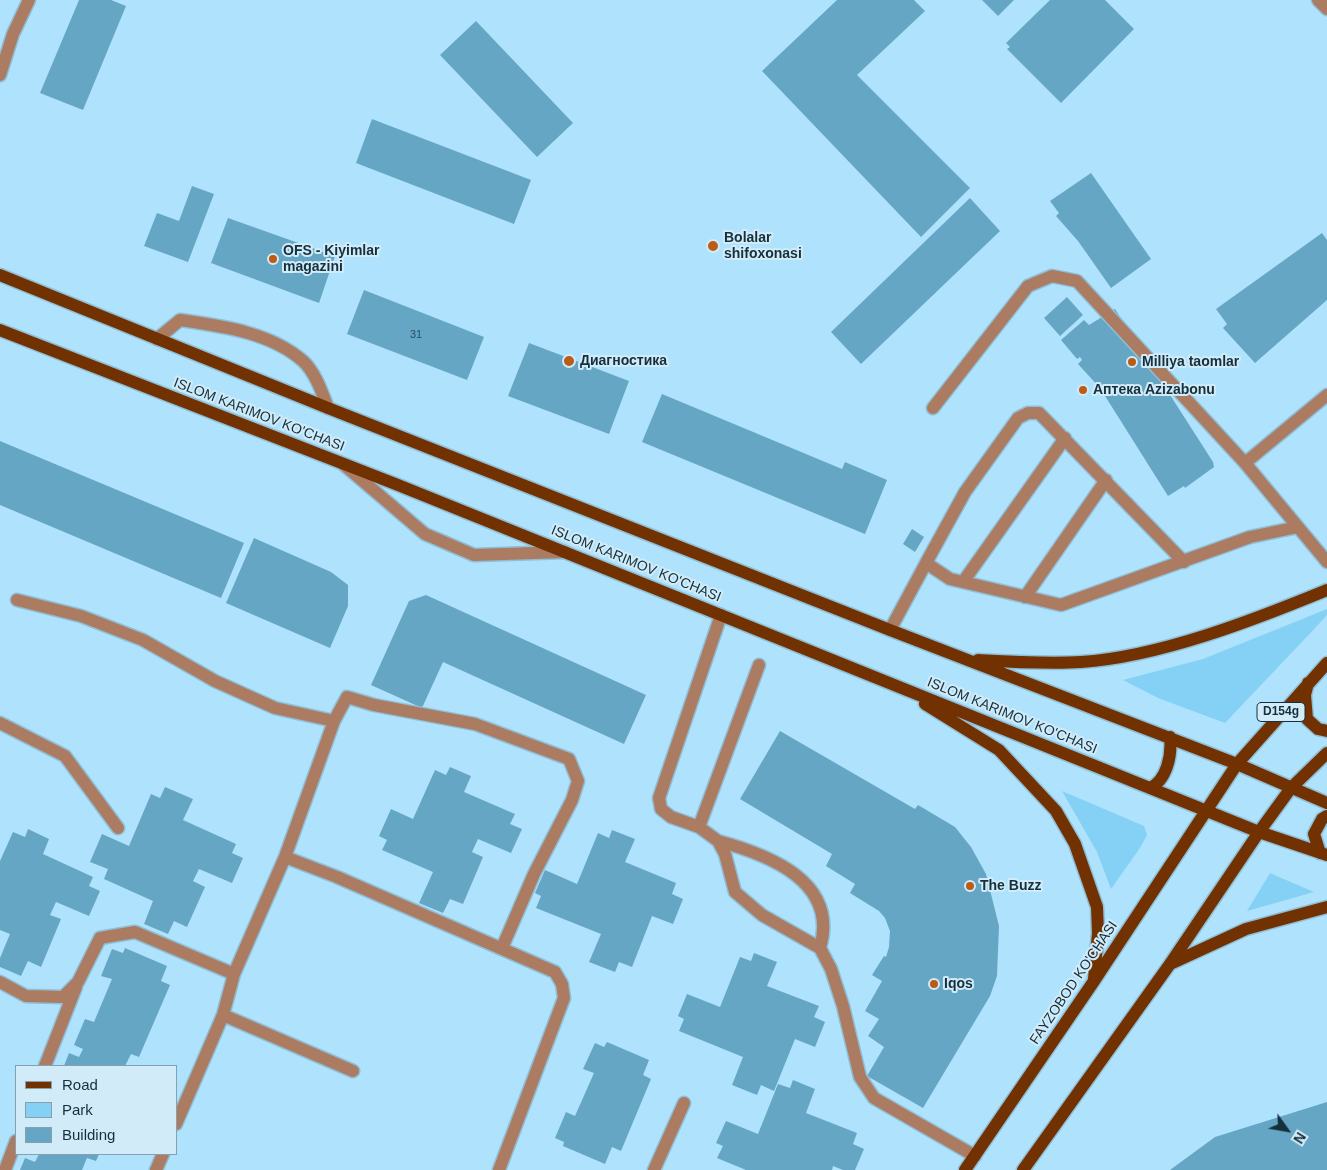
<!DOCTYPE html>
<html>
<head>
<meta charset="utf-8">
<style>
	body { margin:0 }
	#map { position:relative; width:1327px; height:1170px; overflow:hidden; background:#afe2fc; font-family:Arial,sans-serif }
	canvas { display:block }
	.legend { position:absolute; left:15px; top:1065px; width:162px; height:90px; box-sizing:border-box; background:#d2ebf8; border:1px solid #86a0ad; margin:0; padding:6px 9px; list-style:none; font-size:15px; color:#15303d }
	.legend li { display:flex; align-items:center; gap:10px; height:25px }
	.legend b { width:25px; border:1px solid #86a0ad }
	.north { position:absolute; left:1262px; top:1105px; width:50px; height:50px; -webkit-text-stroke:4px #d2ebf8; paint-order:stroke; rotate:122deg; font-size:14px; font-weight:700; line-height:20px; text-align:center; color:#15303d }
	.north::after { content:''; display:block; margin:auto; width:18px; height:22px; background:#15303d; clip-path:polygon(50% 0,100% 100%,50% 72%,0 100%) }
</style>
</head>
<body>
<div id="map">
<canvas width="1327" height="1170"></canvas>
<ul class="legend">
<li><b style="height:6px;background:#713100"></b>Road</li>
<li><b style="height:14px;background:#85d1f6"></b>Park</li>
<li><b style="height:14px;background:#66a6c5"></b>Building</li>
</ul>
<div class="north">N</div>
</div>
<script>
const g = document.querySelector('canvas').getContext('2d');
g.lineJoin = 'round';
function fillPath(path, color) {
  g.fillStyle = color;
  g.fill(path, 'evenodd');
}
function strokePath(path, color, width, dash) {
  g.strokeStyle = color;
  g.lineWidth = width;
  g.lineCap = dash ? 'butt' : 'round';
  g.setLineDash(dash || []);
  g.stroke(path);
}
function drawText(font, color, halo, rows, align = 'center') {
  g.font = font + ' Arial,sans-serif';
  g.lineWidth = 4;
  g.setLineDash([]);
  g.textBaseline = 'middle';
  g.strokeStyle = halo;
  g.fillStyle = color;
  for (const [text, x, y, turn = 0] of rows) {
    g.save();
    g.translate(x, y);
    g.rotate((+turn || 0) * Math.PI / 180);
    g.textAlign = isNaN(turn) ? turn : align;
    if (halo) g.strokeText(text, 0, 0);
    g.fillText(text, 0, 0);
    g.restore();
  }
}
const green = new Path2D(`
	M1327,609V615L1317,626L1225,723L1158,698L1123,680L1203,659Z
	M1062,791L1144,826L1147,835L1140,848L1111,889L1097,852Z
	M1270,873L1314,892L1247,911Z`);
const building = new Path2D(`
	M79,0H111L126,6L83,110L40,93Z
	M837,0H914L925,11L857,75L970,188L921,237L762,71Z
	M982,0H1014L998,16Z
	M1050,0H1105L1134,29L1061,103L1007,49L1010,47L1006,43Z
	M476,21L573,123L537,157L440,55Z
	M372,119L531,180L514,224L356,163Z
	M1091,173L1151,259L1111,288L1078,241L1056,216L1059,213L1050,201Z
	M192,186L214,194L188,262L144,246L157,213L179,221Z
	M970,198L1000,231L861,364L831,332Z
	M228,218L335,256L319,303L211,263Z
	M1322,233L1327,240V300L1255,363L1223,328L1227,324L1216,309Z
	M364,290L484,337L467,380L347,334Z
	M1067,297L1083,315L1060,336L1044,318Z
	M1115,309L1213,462L1214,467L1185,488L1184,486L1168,496L1100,388L1078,364L1082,360L1080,357L1077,359L1061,340L1084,320L1089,325Z
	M529,343L629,381L609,434L508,396Z
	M662,394L842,469L845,462L887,480L865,534L642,442Z
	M0,441L244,543L221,598L0,505Z
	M912,529L924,537L915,552L903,544Z
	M254,538L331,572L348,585V606L330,648L226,603Z
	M426,595L646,695L624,744L443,662L422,708L371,685L409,601Z
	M780,731L915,809L918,805L955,827L971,847L986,874L999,926L997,976L990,996L923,1108L867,1076L884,1047L868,1036L879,1019L865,1011L882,981L872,975L884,956L886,957L889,947L890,931L885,918L879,911L850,893L855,884L826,866L832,854L740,799Z
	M450,767L471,776L464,792L515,814L510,824L522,829L511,853L478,839L472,852L483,857L463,904L450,899L443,913L419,903L433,872L382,850L387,840L379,836L391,809L413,819L435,770L446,775Z
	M165,787L193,799L183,820L236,844L232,853L243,858L232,883L199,869L193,881L205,887L187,927L174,921L168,934L144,924L153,901L104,879L108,869L90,862L102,834L129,846L151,794L160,798Z
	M28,829L49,839L43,854L93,877L89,886L100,891L89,916L56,902L50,915L61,919L41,967L28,961L21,976L0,967V958L10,934L0,930V861L13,832L25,837Z
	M612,830L635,839L625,862L676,883L672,894L683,899L673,924L652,916L632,967L619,962L615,972L589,962L601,934L536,908L541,896L535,893L545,870L577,884L598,833L609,838Z
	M125,948L167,966L161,981L170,985L139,1057L131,1054L125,1066H64L69,1053L79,1057L83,1049L74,1045L85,1019L94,1022L112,979L101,976L112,949L123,953Z
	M754,953L777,962L767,986L819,1006L814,1017L825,1022L815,1047L795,1039L774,1091L761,1085L757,1095L732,1085L743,1057L679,1031L684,1019L678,1016L687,994L720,1007L740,957L751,961Z
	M607,1042L649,1060L643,1075L651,1079L621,1151L612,1147L605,1164L563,1146L564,1142L555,1138L566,1112L575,1116L594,1073L583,1069L595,1043L604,1047Z
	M793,1080L815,1089L806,1113L857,1133L853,1144L864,1149L855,1170H843L833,1166L832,1170H746L717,1158L723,1146L716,1143L726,1121L758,1134L778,1084L790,1088Z
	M1327,1102V1170H1170L1215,1137Z
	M39,1154H99L96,1161L87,1158L82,1170H20L25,1158L35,1162Z`);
const minor = new Path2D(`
	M1318,0L1327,9
	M0,75L13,34L29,0
	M157,339L180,320C221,326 270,332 303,361C315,372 322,392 328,408
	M933,408L1028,286L1052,276L1077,281L1245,463
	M343,464L425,534L474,555L565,552
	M1298,527L1245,463L1327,395
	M926,563L965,492L1018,418L1028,413H1039L1184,562
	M963,582L1065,438
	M1025,597L1106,480
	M17,600L81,616L143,640L215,681L275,708L334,721
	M721,615L659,798L661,809L671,817L699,827L718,841L725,854L735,892L762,915L820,948L831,969L843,1006L860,1077L874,1098L975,1156
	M890,630L926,563L950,579L1061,605L1250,537L1298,527L1327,562
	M0,723L65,756L118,828
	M699,827L759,665
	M718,841C770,855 839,882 820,948
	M285,857L334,721L347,697L374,705L475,724L569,759L578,781L572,800L534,874L502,948
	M0,982L26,996L63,997L78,982L100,938L135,932L234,974
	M223,1015L353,1071
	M45,1066L76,987
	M176,1124L223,1015L234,974L285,857L337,877L555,972L562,984L564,998L499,1170
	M5,1170L16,1141
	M156,1170L163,1154
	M654,1170L684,1103`);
const major = new Path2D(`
	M0,275L328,408L890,630L1237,764L1327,803
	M0,330L398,485L1259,832L1327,855
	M978,660C1013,662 1046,664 1081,662C1159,657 1254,620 1327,590
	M1308,683L1305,695L1307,719L1318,729L1327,731
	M925,704L999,750L1056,811L1075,844L1097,907L1098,933L1094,979
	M1150,788C1167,780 1172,755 1170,737
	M1320,853L1314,834L1322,819L1327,816
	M1170,964L1246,929L1327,907
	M965,1170L1094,981L1237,764L1327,663
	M1023,1170L1170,964L1259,832L1291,788L1327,753`);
const markers = [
	[713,246,6,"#bb5b15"],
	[273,259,5,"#bb5b15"],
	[569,361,6,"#bb5b15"],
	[1132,362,5,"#bb5b15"],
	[1083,390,5,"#bb5b15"],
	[970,886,5,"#bb5b15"],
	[934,984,5,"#bb5b15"]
];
const numberNames = [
	["31",416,335]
];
const shields = [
	[1281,712,48]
];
const shieldNames = [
	["D154g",1281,712]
];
const poiNames = [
	["Bolalar",724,238],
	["shifoxonasi",724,254],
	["OFS - Kiyimlar",283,251],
	["magazini",283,267],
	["Диагностика",580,361],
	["Milliya taomlar",1142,362],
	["Аптека Azizabonu",1093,390],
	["The Buzz",980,886],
	["Iqos",944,984]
];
const streetNames = [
	["ISLOM KARIMOV KO'CHASI",259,415,21],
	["ISLOM KARIMOV KO'CHASI",636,564,22],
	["ISLOM KARIMOV KO'CHASI",1012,716,22],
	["FAYZOBOD KO'CHASI",1074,983,-56]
];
fillPath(green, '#85d1f6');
fillPath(building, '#66a6c5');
strokePath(minor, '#90bed6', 15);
strokePath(major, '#90bed6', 15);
strokePath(minor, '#ab7c62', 12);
strokePath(major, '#713100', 12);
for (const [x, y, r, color] of markers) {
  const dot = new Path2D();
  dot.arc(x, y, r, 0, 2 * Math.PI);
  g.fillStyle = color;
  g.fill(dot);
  strokePath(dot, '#d2ebf8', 2);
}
drawText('11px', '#294e5f', null, numberNames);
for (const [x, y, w] of shields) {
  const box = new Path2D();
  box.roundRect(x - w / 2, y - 9.5, w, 19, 4);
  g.fillStyle = '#d2ebf8';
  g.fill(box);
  strokePath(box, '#15303d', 1);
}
drawText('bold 12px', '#15303d', null, shieldNames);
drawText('bold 14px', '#15303d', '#d2ebf8', poiNames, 'left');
drawText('14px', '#15303d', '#d2ebf8', streetNames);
</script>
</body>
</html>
